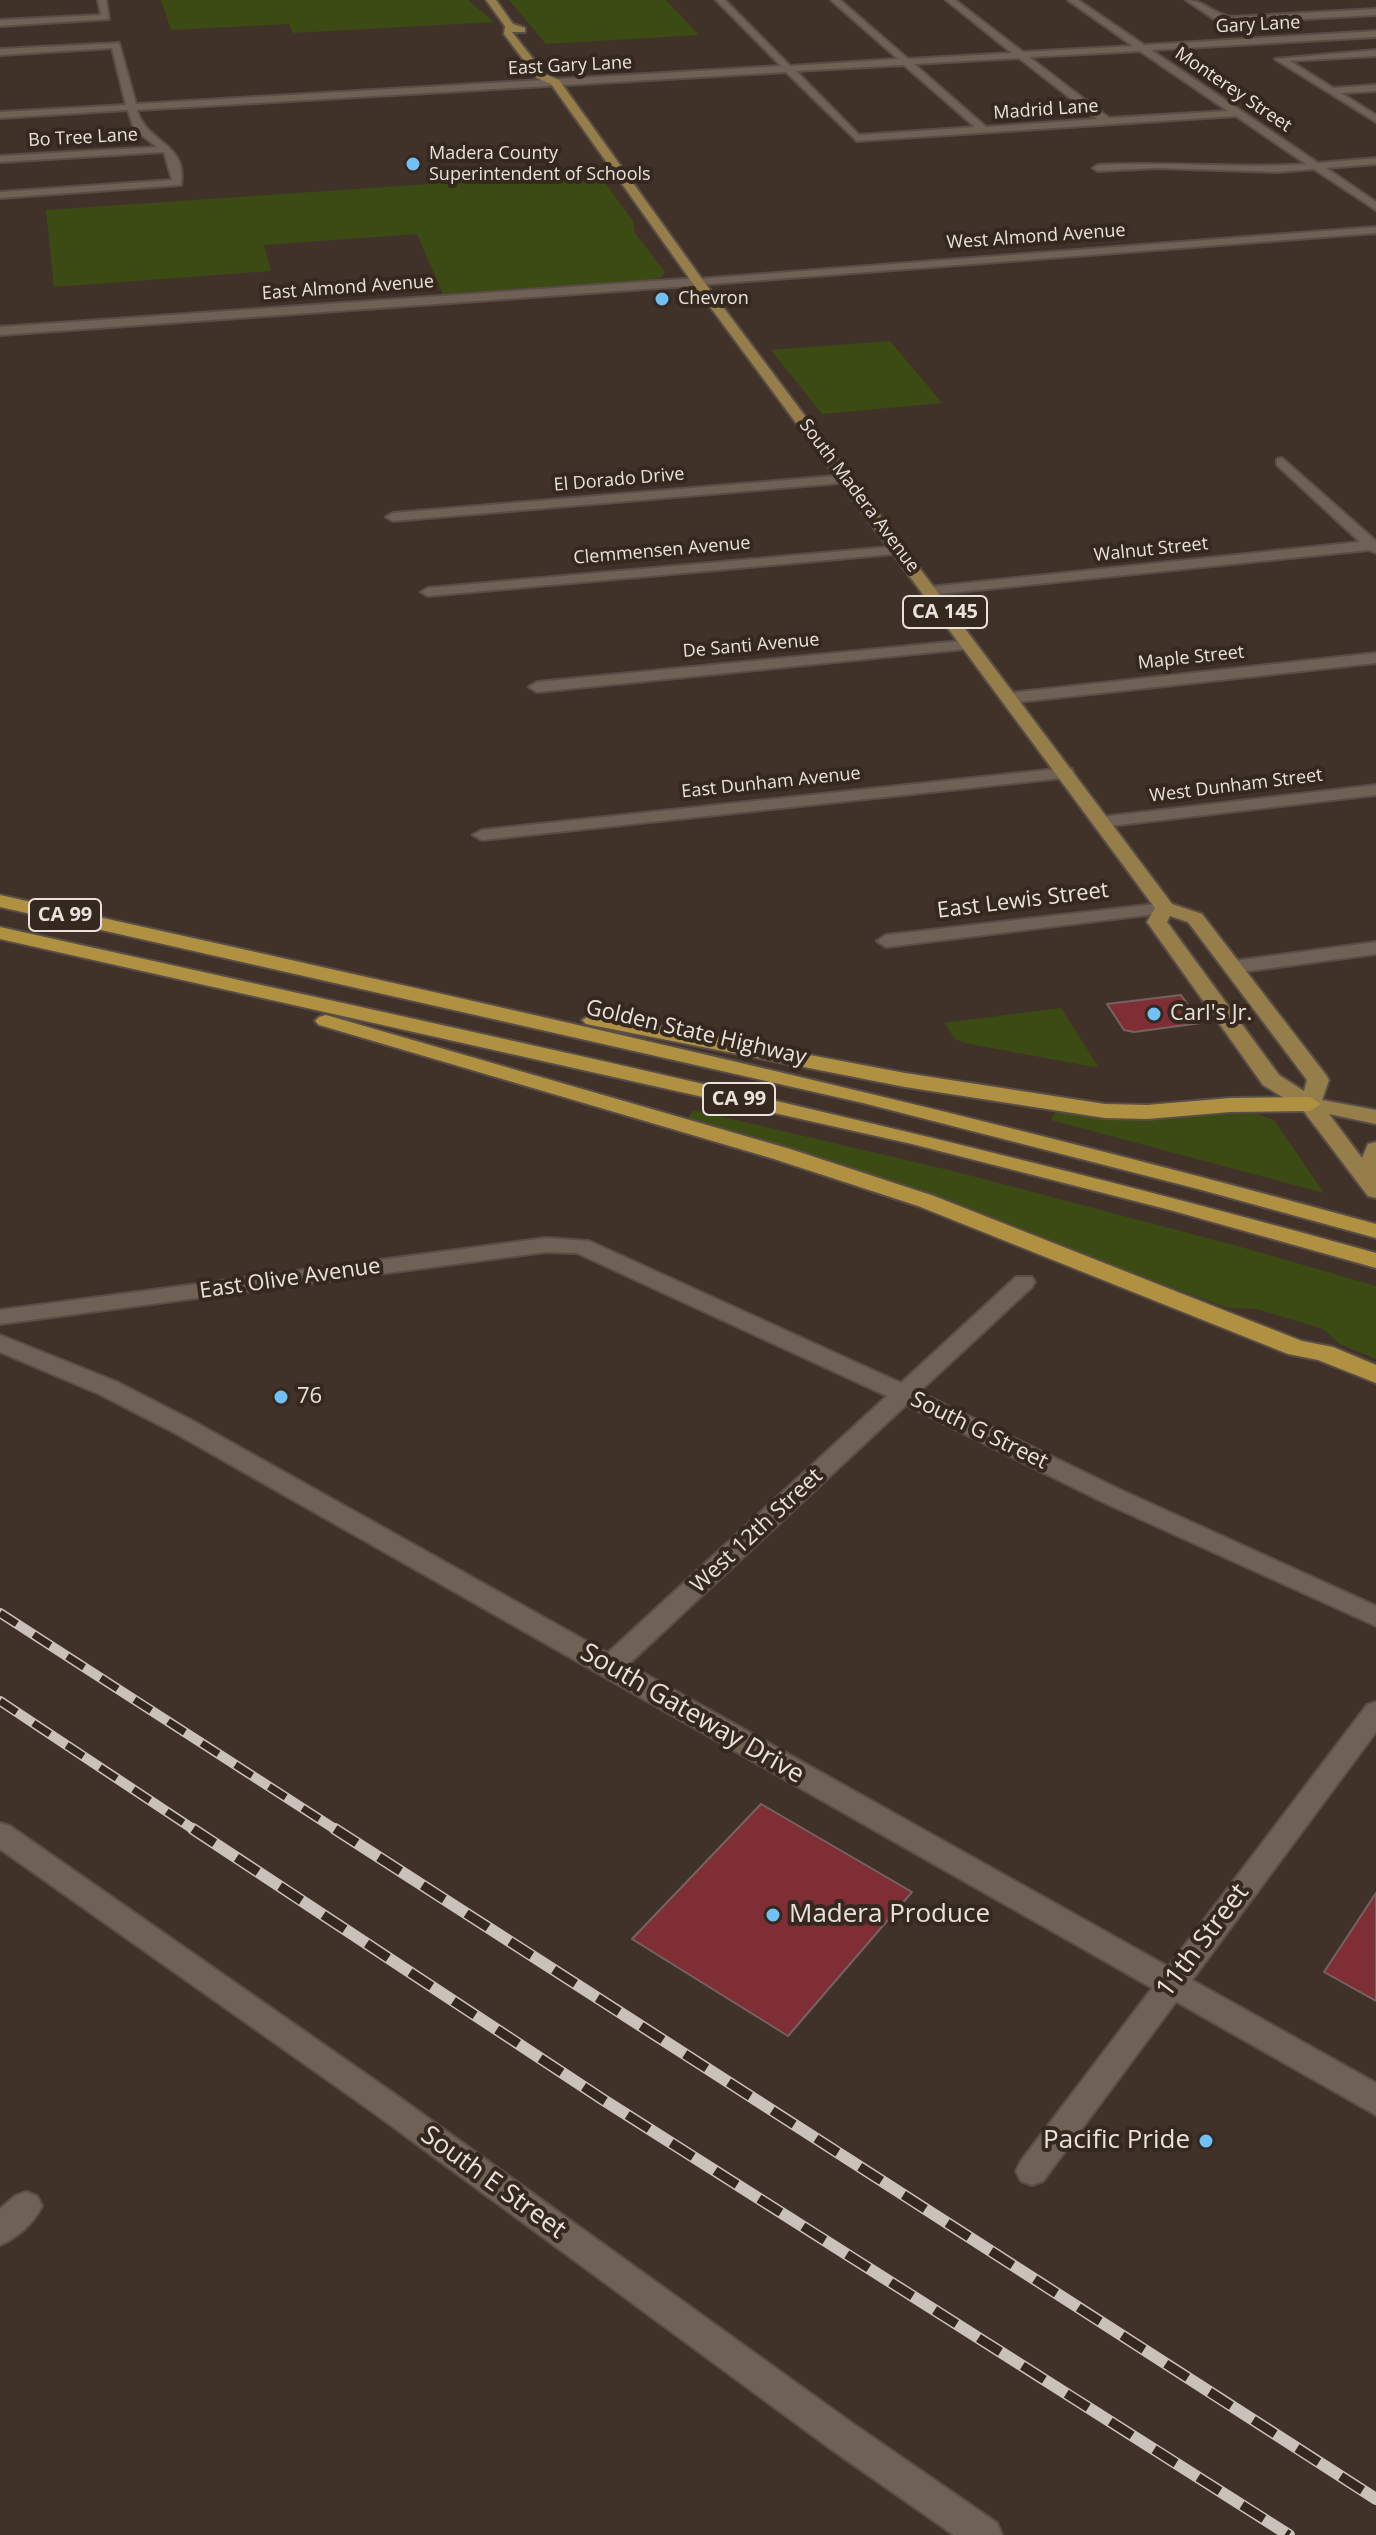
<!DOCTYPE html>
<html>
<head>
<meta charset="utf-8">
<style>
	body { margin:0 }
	canvas { display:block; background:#403229 }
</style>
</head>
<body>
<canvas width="1376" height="2535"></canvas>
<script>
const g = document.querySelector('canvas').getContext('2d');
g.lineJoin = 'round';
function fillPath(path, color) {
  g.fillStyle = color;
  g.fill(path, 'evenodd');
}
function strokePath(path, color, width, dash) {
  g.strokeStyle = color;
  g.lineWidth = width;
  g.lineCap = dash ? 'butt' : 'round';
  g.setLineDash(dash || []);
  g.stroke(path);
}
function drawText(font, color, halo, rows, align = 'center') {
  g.font = font + ' "Open Sans",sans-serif';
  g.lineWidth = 8;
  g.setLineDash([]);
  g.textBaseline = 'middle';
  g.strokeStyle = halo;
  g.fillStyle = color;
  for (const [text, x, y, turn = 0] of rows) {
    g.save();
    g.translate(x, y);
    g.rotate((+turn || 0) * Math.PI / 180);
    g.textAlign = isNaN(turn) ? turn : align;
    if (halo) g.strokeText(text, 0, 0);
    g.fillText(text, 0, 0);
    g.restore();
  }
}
const green = new Path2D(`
	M161,0H468L494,22L293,33L289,24L171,30Z
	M509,0H666L699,35L546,44Z
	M593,173L603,180L633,221L635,233L665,272L662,277L650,281L443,294L417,234L264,245L271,271L54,287L46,210Z
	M890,341L942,403L822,414L771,350Z
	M1061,1008L1099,1068L965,1043L955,1039L944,1023Z
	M693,1110L957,1172L1241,1247L1376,1286V1359L1340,1344L1323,1329L1257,1309L1228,1308L1083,1255L939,1198L808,1153L688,1119Z
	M1056,1111L1126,1120L1254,1113L1274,1120L1324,1193L1051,1120Z`);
const building = new Path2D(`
	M1181,995L1201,1023L1134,1032L1124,1030L1107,1004Z
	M761,1804L912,1892L788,2036L632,1939Z
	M1376,1893V2001L1324,1972Z`);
const minor = new Path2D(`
	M98,0H106L109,19L0,26V20L101,15Z
	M716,0H725L790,66L898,59L831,0H840L908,59L1012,53L946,0H955L1023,52L1133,46L1068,0H1078L1144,45L1376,31V37L1151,50L1318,163L1376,158V164L1326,168L1376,202V210L1314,169L1278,172L1157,168L1098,171L1093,168L1098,165C1167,161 1237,169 1306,164L1236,116L857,141L786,72L137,110C146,144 188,142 181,185L0,198V192L172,180L164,152L0,162V156L157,147L134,129L128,110L0,118V112L126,105L112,48L0,55V49L119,43L136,104L781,66ZM1140,51L1228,111L1109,118L1029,57ZM1019,58L1097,119L986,127L914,64ZM904,65L975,127L859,135L796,71Z
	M1186,0C1203,0 1214,14 1231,17L1376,9V15L1231,23L1214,19Z
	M1376,50V56L1290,61L1333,88L1376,85V91L1341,93L1376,115V122L1275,59Z
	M1376,227V233L698,285L692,282L698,279Z
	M1282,458L1376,541V553L1369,550L929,595L922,591L929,587L1360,542L1277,465V459Z
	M847,475L852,476V482L393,521L386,517L393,513Z
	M900,546L905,547V553L428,596L421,592L428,588Z
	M970,640L975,642V648L537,692L529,687L537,682Z
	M1376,653V663L1009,703L1001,698L1009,693Z
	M1066,768L1072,769L1074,773L1072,777L482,840L473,835L482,830Z
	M1376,785V795L1101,827L1092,822L1101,817Z
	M1165,903L1174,908L1171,912L886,947L877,941L886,935Z
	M1376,942V954L1234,973L1225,967L1234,961Z
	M546,1238L589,1241L901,1383L1016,1277H1032L1035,1282L1032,1287L919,1392L1123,1491L1376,1606V1626L1105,1503L906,1405L618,1674L609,1677L600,1674L596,1667L600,1660L887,1396L577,1253L546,1252L0,1324V1310Z
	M1376,1702V1732L1043,2181L1032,2185L1021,2181L1016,2171L1021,2161L1367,1705Z
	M0,1823L10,1826L396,2095L852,2423L997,2523L1002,2535H954L828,2447L374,2113L0,1849Z
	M26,2192L37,2196L42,2206C34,2223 17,2238 0,2245V2209L15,2196Z`);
const secondary = new Path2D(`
	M698,278L704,282L702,285L0,335V327Z
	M0,1335L117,1382L193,1421L1376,2083V2115L175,1433L99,1394L0,1352Z`);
const primary = new Path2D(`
	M486,0H496L513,24L525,28V32H512L545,74L559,80L702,279L1172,904L1202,914L1326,1075L1329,1080L1322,1100L1376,1110V1124L1329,1114L1362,1158L1368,1144L1376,1142V1198L1368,1196L1302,1109L1263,1085L1147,922L1155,908L694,285L551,84L537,78L504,34L505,26ZM1170,916L1188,922L1307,1080L1304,1091L1279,1075L1167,922Z`);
const motorway = new Path2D(`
	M0,895C460,998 921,1098 1376,1224V1238L1198,1189L863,1103L0,907Z
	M0,927C460,1030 922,1126 1376,1253V1268L1170,1210L912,1144L0,939Z
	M593,1014L905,1073L1105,1104L1147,1105L1230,1098L1310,1097L1321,1104L1310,1111L1230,1112L1147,1119L1105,1118L905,1087L586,1024L582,1020Z
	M326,1015L790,1149L934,1196L1302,1341L1333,1347L1376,1365V1383L1318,1360L1288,1354L918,1206L774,1159L319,1025L315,1021L319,1017Z`);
const railFar1 = new Path2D(`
	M0,1613L338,1831
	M0,1701L196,1831`);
const rail = new Path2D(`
	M193,1829L602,2099L1289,2535
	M335,1829L1376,2499`);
const markers = [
	[413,164,8,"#72c1f5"],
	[662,299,8,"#72c1f5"],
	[1154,1014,8,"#72c1f5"],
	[281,1397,8,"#72c1f5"],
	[773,1915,8,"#72c1f5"],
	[1206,2141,8,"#72c1f5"]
];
const farStreetnames = [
	["Gary Lane",1258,25,-3],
	["East Gary Lane",570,66,-3],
	["Monterey Street",1233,90,34],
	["Madrid Lane",1046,110,-4],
	["Bo Tree Lane",83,138,-3],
	["West Almond Avenue",1036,237,-4],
	["East Almond Avenue",348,288,-4],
	["El Dorado Drive",619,480,-5],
	["South Madera Avenue",859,496,53],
	["Walnut Street",1151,550,-6],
	["Clemmensen Avenue",662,551,-5],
	["De Santi Avenue",751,646,-5],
	["Maple Street",1191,658,-6],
	["East Dunham Avenue",771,783,-6],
	["West Dunham Street",1236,786,-7]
];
const farPoinames = [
	["Madera County",429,154],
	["Superintendent of Schools",429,175],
	["Chevron",678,299]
];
const shields = [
	[945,612,84],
	[65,915,72],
	[739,1099,72]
];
const shieldNames = [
	["CA 145",945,612],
	["CA 99",65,915],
	["CA 99",739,1099]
];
const streetNames = [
	["East Lewis Street",1023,901,-7],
	["Golden State Highway",696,1033,13],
	["East Olive Avenue",290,1279,-8],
	["South G Street",979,1431,26],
	["West 12th Street",757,1531,-43]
];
const poiNames = [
	["Carl's Jr.",1170,1014],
	["76",297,1397]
];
const nearStreetnames = [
	["South Gateway Drive",692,1714,30],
	["11th Street",1203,1941,-53],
	["South E Street",493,2183,36]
];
const nearPoinames = [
	["Madera Produce",789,1915],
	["Pacific Pride",1190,2141,"right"]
];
fillPath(green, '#3c4a14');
fillPath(building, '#7f2e35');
strokePath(building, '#756262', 2);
strokePath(minor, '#594d47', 4);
strokePath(secondary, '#594d47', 4);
strokePath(primary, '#594d47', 4);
strokePath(motorway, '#594d47', 4);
fillPath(minor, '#706157');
fillPath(secondary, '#706157');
fillPath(primary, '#967e4a');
fillPath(motorway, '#b09142');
strokePath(railFar1, '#cbc1bb', 10);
strokePath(rail, '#cbc1bb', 12);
strokePath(railFar1, '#35281f', 7, [20]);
strokePath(rail, '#35281f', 9, [26]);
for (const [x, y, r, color] of markers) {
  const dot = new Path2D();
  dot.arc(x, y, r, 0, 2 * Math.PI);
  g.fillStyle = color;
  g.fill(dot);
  strokePath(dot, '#35281f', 3);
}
drawText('18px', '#eae1dc', '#35281f', farStreetnames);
drawText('18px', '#eae1dc', '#35281f', farPoinames, 'left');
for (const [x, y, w] of shields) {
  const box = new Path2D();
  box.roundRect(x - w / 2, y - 16, w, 32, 6);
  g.fillStyle = '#35281f';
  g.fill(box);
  strokePath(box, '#eae1dc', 2);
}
drawText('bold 20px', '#eae1dc', null, shieldNames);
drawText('22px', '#eae1dc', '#35281f', streetNames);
drawText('22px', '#eae1dc', '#35281f', poiNames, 'left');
drawText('26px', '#eae1dc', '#35281f', nearStreetnames);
drawText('26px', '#eae1dc', '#35281f', nearPoinames, 'left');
</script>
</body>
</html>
